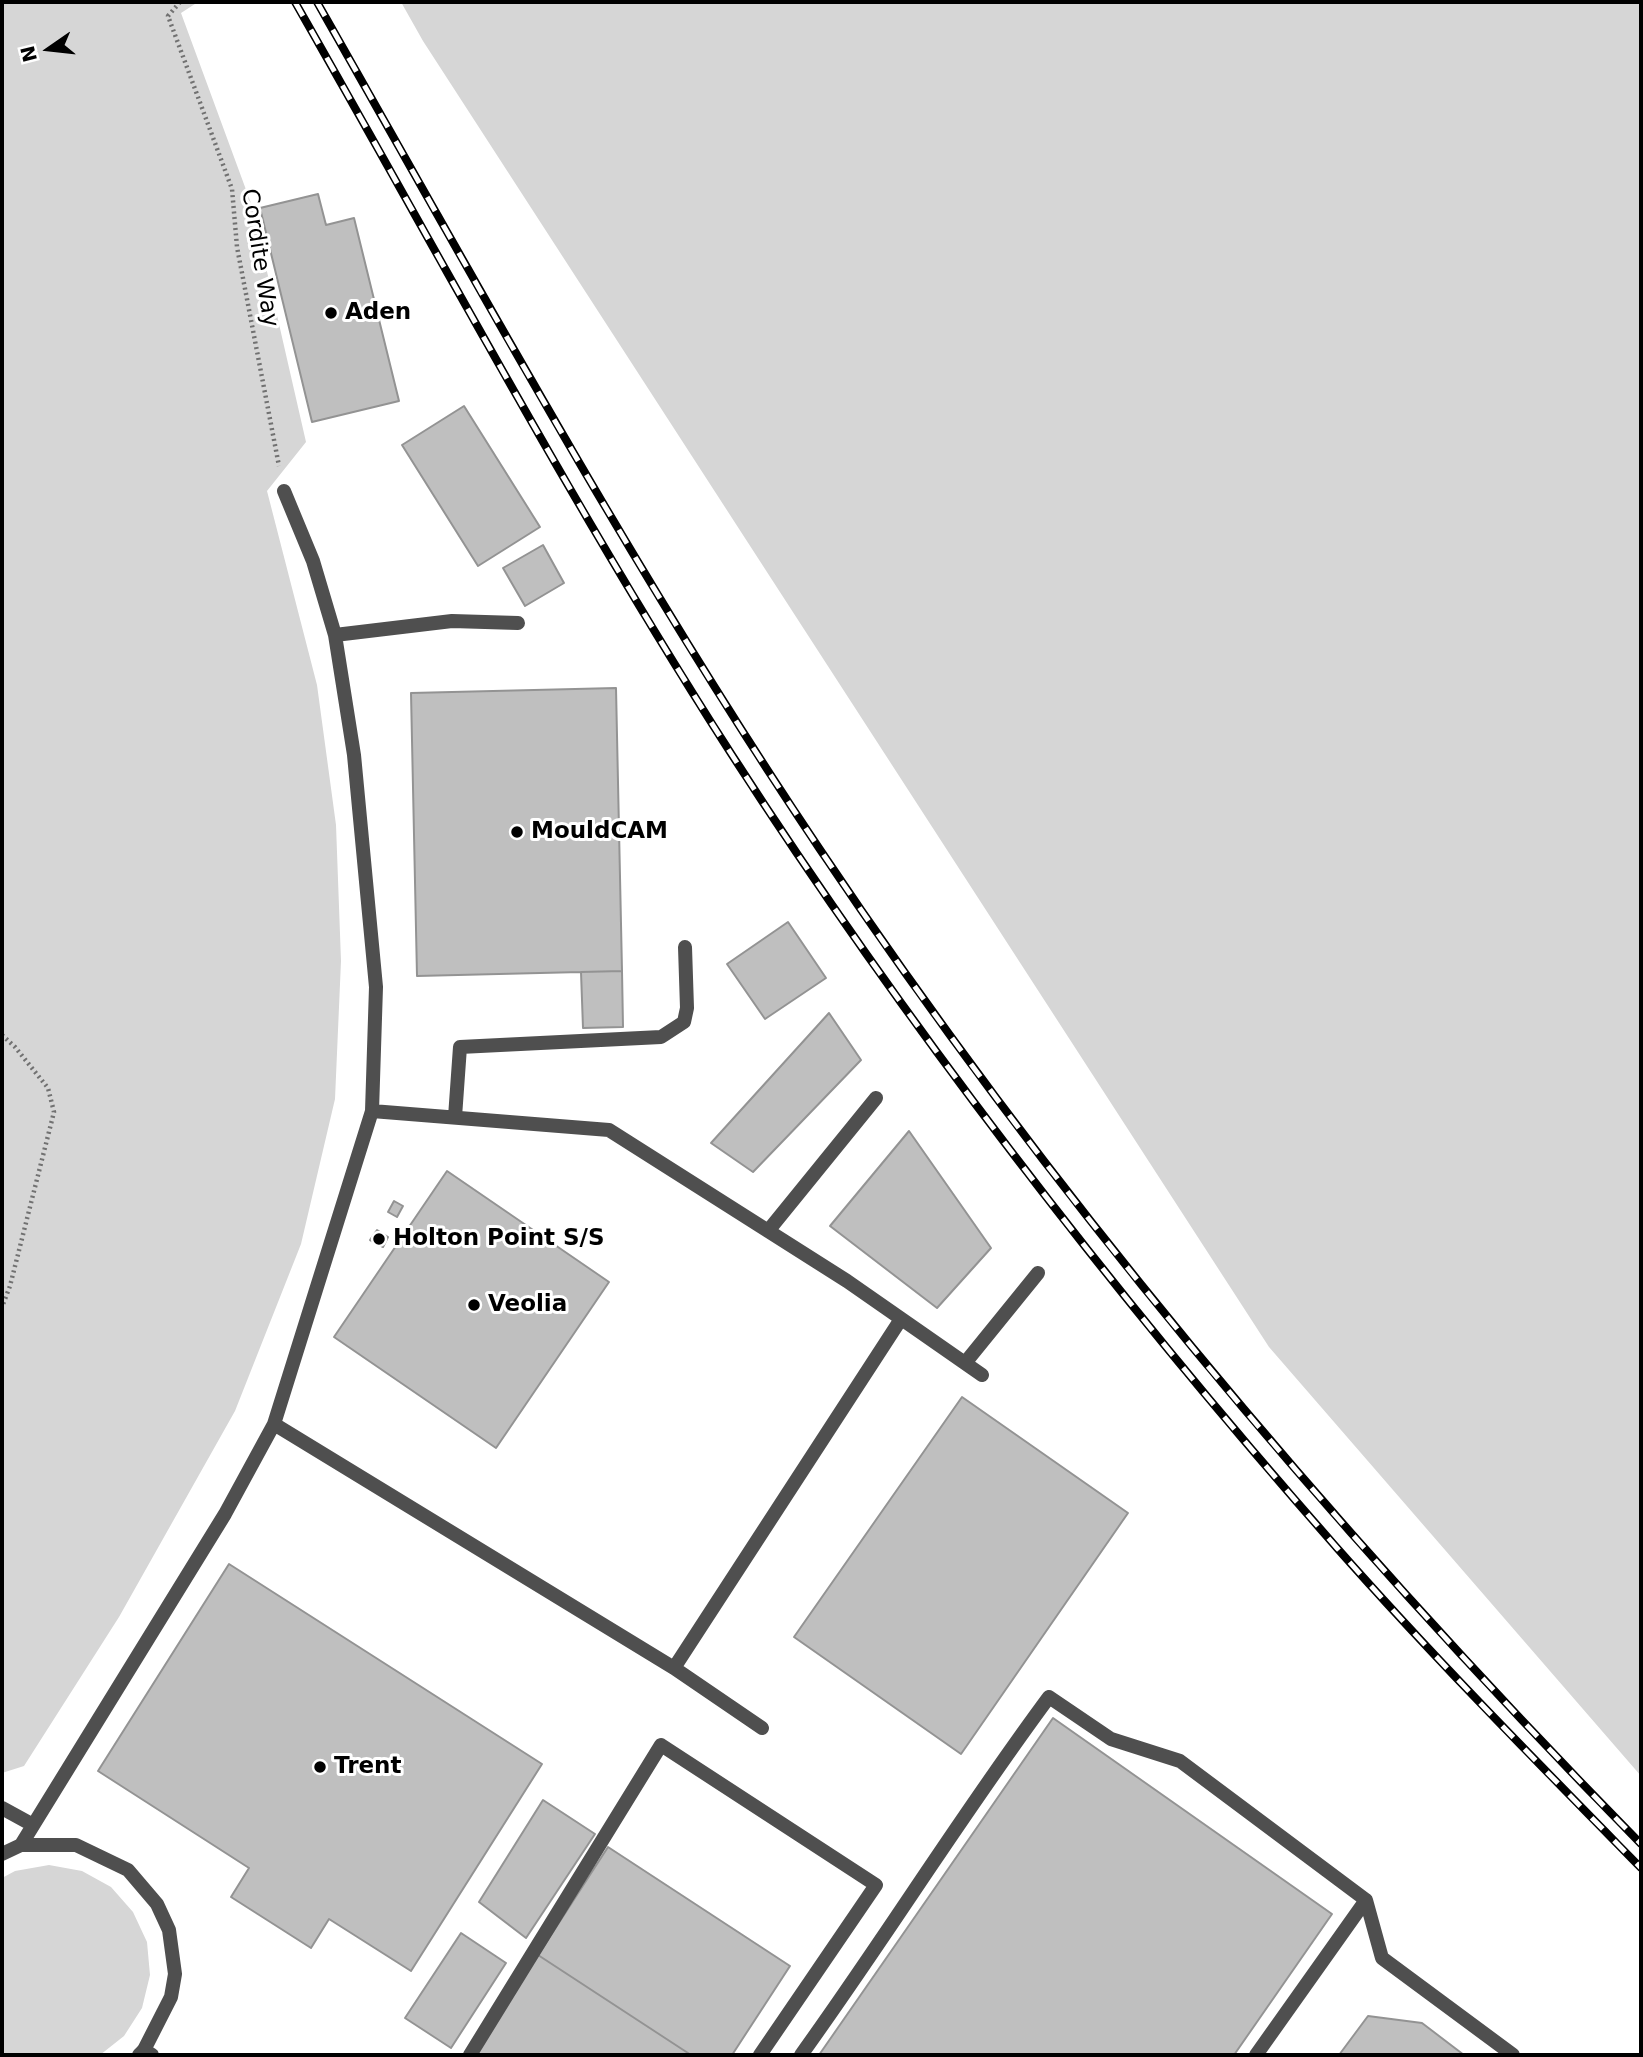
<!DOCTYPE html>
<html>
<head>
<meta charset="utf-8">
<style>
	body { margin:0 }
	#map { position:relative; width:1643px; height:2057px; overflow:hidden; background:#fff; font-family:"DejaVu Sans",sans-serif }
	canvas { display:block }
	.frame { position:absolute; inset:0; border:4px solid #000; pointer-events:none }
	.north { position:absolute; left:14px; top:14px; width:70px; height:70px; -webkit-text-stroke:5px #fff; paint-order:stroke; rotate:256deg; font-size:19px; font-weight:700; line-height:28px; text-align:center; color:#000 }
	.north::after { content:''; display:block; margin:auto; width:24px; height:32px; background:#000; clip-path:polygon(50% 0,100% 100%,50% 72%,0 100%) }
</style>
</head>
<body>
<div id="map">
<canvas width="1643" height="2057"></canvas>
<div class="frame"></div>
<div class="north">N</div>
</div>
<script>
const g = document.querySelector('canvas').getContext('2d');
g.lineJoin = 'round';
function fillPath(path, color) {
  g.fillStyle = color;
  g.fill(path, 'evenodd');
}
function strokePath(path, color, width, dash) {
  g.strokeStyle = color;
  g.lineWidth = width;
  g.lineCap = dash ? 'butt' : 'round';
  g.setLineDash(dash || []);
  g.stroke(path);
}
function drawText(font, color, halo, rows, align = 'center') {
  g.font = font + ' "DejaVu Sans",sans-serif';
  g.lineWidth = 6;
  g.setLineDash([]);
  g.textBaseline = 'middle';
  g.strokeStyle = halo;
  g.fillStyle = color;
  for (const [text, x, y, turn = 0] of rows) {
    g.save();
    g.translate(x, y);
    g.rotate((+turn || 0) * Math.PI / 180);
    g.textAlign = isNaN(turn) ? turn : align;
    if (halo) g.strokeText(text, 0, 0);
    g.fillText(text, 0, 0);
    g.restore();
  }
}
const green = new Path2D(`
	M2,2H198L181,13L252,206L306,442L267,491L317,685L336,825L341,961L335,1099L301,1244L235,1411L119,1617L24,1766L2,1773Z
	M401,2H1641V1776L1269,1347L423,41Z
	M49,1865L82,1871L111,1887L133,1912L147,1942L150,1975L142,2008L124,2036L100,2055H2V1878L15,1871Z`);
const building = new Path2D(`
	M318,194L326,225L354,218L399,401L312,422L260,208Z
	M464,406L540,527L478,566L402,445Z
	M543,545L564,583L525,606L503,568Z
	M616,688L622,971L417,976L411,693Z
	M788,922L826,978L765,1019L727,964Z
	M622,971L623,1027L583,1028L581,972Z
	M829,1013L861,1060L753,1172L711,1143Z
	M909,1131L991,1248L937,1308L830,1226Z
	M447,1171L609,1282L496,1448L334,1337Z
	M394,1201L403,1206L397,1217L388,1212Z
	M377,1230L388,1237L383,1247L370,1240Z
	M962,1397L1128,1513L961,1754L794,1637Z
	M229,1564L542,1764L411,1971L329,1919L311,1948L231,1897L249,1868L98,1771Z
	M1053,1718L1332,1914L1234,2055H819Z
	M543,1800L595,1834L526,1938L479,1902Z
	M608,1847L790,1966L732,2055H691L538,1955Z
	M461,1933L506,1963L451,2048L405,2018Z
	M538,1955L691,2055H473Z
	M1368,2016L1422,2023L1464,2055H1339Z`);
const path = new Path2D(`
	M180,2L168,16L232,189L237,247L279,466
	M2,1035L15,1047L48,1088L54,1112L10,1286L2,1307`);
const service = new Path2D(`
	M335,635L452,621L518,623
	M372,1111L609,1130L847,1281L982,1375
	M455,1117L460,1047L661,1037L684,1022L687,1008L685,947
	M768,1231L876,1098
	M965,1363L1038,1273
	M274,1424L674,1668L762,1728
	M674,1668L901,1319
	M2,1808L33,1825
	M21,1845L225,1514L274,1424L372,1111L376,987L354,755L335,635L313,561L284,491
	M2,1854L21,1845H76L128,1870L157,1904L169,1930L175,1974L171,1997L144,2050L139,2055
	M470,2055L661,1745L876,1885L760,2055
	M801,2055C886,1937 962,1814 1049,1697L1111,1739L1180,1761L1366,1900L1382,1958L1513,2055
	M1256,2055L1366,1900`);
const minor = new Path2D(`
	M144,2050L152,2055`);
const rail = new Path2D(`
	M295,2C439,254 575,511 732,755C912,1034 1118,1299 1337,1548C1435,1659 1538,1763 1641,1868
	M317,2C479,287 636,576 819,848C1059,1206 1339,1536 1641,1844`);
const markers = [
	[331,313,7,"#000"],
	[517,832,7,"#000"],
	[379,1239,7,"#000"],
	[474,1305,7,"#000"],
	[320,1767,7,"#000"]
];
const streetNames = [
	["Cordite Way",259,258,81]
];
const poiNames = [
	["Aden",345,313],
	["MouldCAM",531,832],
	["Holton Point S/S",393,1239],
	["Veolia",488,1305],
	["Trent",334,1767]
];
fillPath(green, '#d6d6d6');
fillPath(building, '#bfbfbf');
strokePath(building, '#939393', 2);
strokePath(path, '#717171', 4.5, [2, 3.5]);
strokePath(service, '#4f4f4f', 14);
strokePath(minor, '#4f4f4f', 14);
strokePath(rail, '#000', 8);
strokePath(rail, '#fff', 5, [16]);
for (const [x, y, r, color] of markers) {
  const dot = new Path2D();
  dot.arc(x, y, r, 0, 2 * Math.PI);
  g.fillStyle = color;
  g.fill(dot);
  strokePath(dot, '#fff', 2.5);
}
drawText('23px', '#000', '#fff', streetNames);
drawText('bold 23px', '#000', '#fff', poiNames, 'left');
</script>
</body>
</html>
